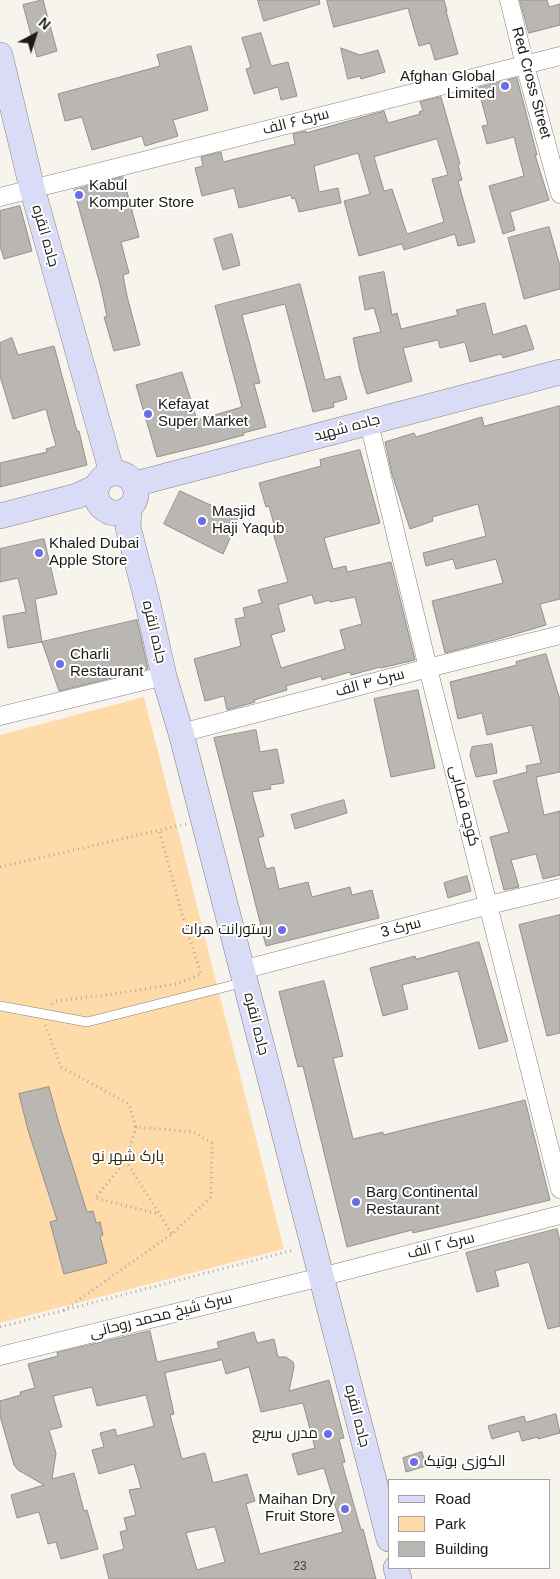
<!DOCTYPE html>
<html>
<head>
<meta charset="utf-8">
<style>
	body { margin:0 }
	#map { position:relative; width:560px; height:1579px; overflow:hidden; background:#f7f3ed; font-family:Arial,sans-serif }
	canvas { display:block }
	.legend { position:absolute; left:388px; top:1479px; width:162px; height:90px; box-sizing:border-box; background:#fff; border:1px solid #a4a3a3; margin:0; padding:6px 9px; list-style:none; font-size:15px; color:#1b1a18 }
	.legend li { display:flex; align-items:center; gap:10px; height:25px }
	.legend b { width:25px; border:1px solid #a4a3a3 }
	.north { position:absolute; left:10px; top:10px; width:50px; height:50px; -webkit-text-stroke:4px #fff; paint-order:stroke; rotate:40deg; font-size:14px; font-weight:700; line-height:20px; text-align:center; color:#1b1a18 }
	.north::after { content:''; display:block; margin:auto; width:18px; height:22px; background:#1b1a18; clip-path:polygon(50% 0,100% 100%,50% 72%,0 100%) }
</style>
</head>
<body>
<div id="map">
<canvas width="560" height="1579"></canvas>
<ul class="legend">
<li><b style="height:6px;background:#d9dbf7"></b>Road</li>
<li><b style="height:14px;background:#ffdba9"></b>Park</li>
<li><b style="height:14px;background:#bab6b1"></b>Building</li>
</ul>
<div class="north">N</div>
</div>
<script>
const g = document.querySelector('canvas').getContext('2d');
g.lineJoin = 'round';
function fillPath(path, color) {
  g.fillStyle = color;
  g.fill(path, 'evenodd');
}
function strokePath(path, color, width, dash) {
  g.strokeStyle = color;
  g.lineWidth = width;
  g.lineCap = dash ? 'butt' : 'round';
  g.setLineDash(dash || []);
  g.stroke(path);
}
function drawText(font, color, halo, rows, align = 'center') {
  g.font = font + ' Arial,Cairo,sans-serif';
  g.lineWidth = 4;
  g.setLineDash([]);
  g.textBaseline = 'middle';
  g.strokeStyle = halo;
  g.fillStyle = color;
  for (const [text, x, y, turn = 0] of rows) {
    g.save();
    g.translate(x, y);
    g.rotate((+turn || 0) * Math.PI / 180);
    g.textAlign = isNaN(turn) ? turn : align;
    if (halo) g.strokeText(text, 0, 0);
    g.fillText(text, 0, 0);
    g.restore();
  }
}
const green = new Path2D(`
	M144,697L284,1249L0,1323V735Z`);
const building = new Path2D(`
	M43,0L57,51L37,57L23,5Z
	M258,0H319L320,4L264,21Z
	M327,0H444L447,11H446L458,54L435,60L430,43L419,46L408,8L334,27Z
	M520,0H547L549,7L560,4V25L529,33Z
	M261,33L271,66L288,62L297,96L281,100L278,87L254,94L246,69L251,67L242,38Z
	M191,46L208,110L173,120L178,136L145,146L142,136L92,150L82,117L65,121L58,94L160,66L157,55Z
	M341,48L360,55L378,50L385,72L361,79L360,76L348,79Z
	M517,78L537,155H535L549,200L510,212L515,230L503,234L489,186L524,176L514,137L487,144L482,126L488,125L478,88Z
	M441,97L460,164L458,165L462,180L458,181L475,242L458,246L455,234L404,250L402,244L359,256L344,201L370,194L358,153L314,166L319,192L338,188L341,203L299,212L295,198L292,199L291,195L239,208L234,188L202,196L195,168L203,166L201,157L221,152L223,162L295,144L293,134L306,131V133L384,111L388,123L420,114L419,112L423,110L420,102ZM437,139L448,175L432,179L444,222L407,234L392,189L384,191L374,157Z
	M123,177L139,237L121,242L129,273L123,275L127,296L140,345L114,351L104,317H107L101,288L74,190Z
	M20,206L32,251L4,259L0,246V211Z
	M549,227L560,266V289L524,299L508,238Z
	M232,234L240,265L223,270L214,239Z
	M384,272L392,315L397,313L401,329L458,315L456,310L485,303L493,335L526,325L534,349L503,358L501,354L470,362L465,342L440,348L438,340L403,348L412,381L367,394L360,371L353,338L381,332L374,308L365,310L359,277Z
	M300,284L325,380L340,376L347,399L333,403L334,407L313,412L285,304L242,315L260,383L254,384L266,427L243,433L244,435L214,443L157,457L136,385L182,372L197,420L242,407L215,306Z
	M12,338L18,355L54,346L77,431H79L87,465L0,487V463L47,452L46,449L56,446L46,409L13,419L0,376V343Z
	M560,406V599L540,604L546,625L495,640L445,653L432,601L503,583L496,559L456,569L453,559L426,566L423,553L486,536L478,504L432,517L433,521L410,529L392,474L385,442L414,433L416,437L482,417L484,426Z
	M360,450L380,523L324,538L333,569L346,566L347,572L391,562L415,660L381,668L380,667L351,675L350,672L322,680L321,676L286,686L287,690L254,700L255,702L227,710L224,696L205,701L194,659L241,646L235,619L245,617L243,608L262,603L258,590L288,582L273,533L276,532L269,506L266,507L259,483L321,466L320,460ZM312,595L315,604L330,600V602L355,597L362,624L340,630L345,649L281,668L271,635L285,631L278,605Z
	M180,491L239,518L223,554L164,524Z
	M44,539L57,594L35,599L42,642L8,648L3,616L26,612L18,578L0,582V549Z
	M137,620L148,669L59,691L42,642Z
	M546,654L560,700V772L536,777L544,815L560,811V875L543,879L536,854L511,860L519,887L504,890L490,837L509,832L493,781L527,772L526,766L541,763L532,725L487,735L482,713L458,719L450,682L517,665L516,662Z
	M418,690L435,768L391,777L374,699Z
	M256,730L260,752L277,749L284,783L270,785L271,789L252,792L264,836L258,838L266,869L274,867L279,889L308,882L312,897L350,887L352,895L372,890L379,918L266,946L214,738Z
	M492,744L497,773L476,777L470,755L472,747Z
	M344,800L347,813L295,829L291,815Z
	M467,876L471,891L448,898L444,883Z
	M560,915V1033L547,1036L519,925Z
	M479,942L508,1041L479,1049L458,971L402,985L408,1009L383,1016L370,968L415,956L416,959Z
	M324,981L343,1056L333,1058L353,1139L383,1132V1135L525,1100L550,1200L413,1233L412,1230L347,1247L303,1066L298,1067L279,992Z
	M49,1087L58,1120L87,1212L93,1211L96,1223L100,1222L103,1235L100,1236L107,1263L64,1274L50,1222L57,1220L28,1130L19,1094Z
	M557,1229L560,1241V1326L548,1329L529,1262L495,1271L499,1286L477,1292L466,1253Z
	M150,1331L157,1362L219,1348L217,1342L254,1332L257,1343L274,1339L278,1357H286L293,1362L294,1367L289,1391L329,1380L344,1438L339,1439L345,1462L342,1463L361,1530L363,1529L376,1579H109L103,1555L124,1549L120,1532L127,1530L124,1518L136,1515L129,1490L141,1488L134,1464L99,1474L92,1450L104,1447L100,1433L115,1429L117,1436L154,1426L146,1395L97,1406L92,1387L53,1396L62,1427L49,1430L56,1453L52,1479L74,1473L84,1511L87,1510L98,1549L61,1559L56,1542L48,1544L39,1512L17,1518L11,1495L44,1485L18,1470L14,1465L0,1416V1401L21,1395L20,1392L35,1388L28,1364L58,1356L57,1353ZM222,1360L226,1374L249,1367L261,1412L303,1403L315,1448L292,1454L298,1475L324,1468L343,1532L260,1554L246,1504L255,1501L247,1474L213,1483L205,1453L182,1459L170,1415L174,1414L165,1373ZM215,1527L225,1562L197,1570L186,1533Z
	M556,1414L560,1433L538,1439V1437L522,1441L519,1431L492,1439L488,1426L524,1416L526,1422Z
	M422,1452L426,1466L406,1472L403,1458Z`);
const path = new Path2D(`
	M0,867L186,824
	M52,1004L56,1001L113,994L176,984L201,974L182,914L159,830
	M45,1025L61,1067L129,1104L136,1127L194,1132L212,1143L211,1197L172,1234L63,1311
	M136,1127L126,1161L172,1234
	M126,1161L95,1198L159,1214
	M0,1327L294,1250`);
const service = new Path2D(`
	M0,1006L87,1022L245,982`);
const minor = new Path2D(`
	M509,0L525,65L560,194
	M0,197L560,56
	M369,423L428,668L560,1189
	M0,716L164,676
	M181,733L428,668L560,635
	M242,970L489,905L560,888
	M0,1356L321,1277L560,1215`);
const secondary = new Path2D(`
	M0,55L32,188L112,473
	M96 493a20 20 0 1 1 40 0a20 20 0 1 1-40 0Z
	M135,484L560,372
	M129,509L128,527L147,600L164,676L181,733L389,1539
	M0,516L77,496L96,487
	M396,1568L399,1579`);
const markers = [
	[505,86,5,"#6a6ee8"],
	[79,195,5,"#6a6ee8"],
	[148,414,5,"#6a6ee8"],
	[202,521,5,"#6a6ee8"],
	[39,553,5,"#6a6ee8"],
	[60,664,5,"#6a6ee8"],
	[282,930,5,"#6a6ee8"],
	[356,1202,5,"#6a6ee8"],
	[328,1434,5,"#6a6ee8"],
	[414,1462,5,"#6a6ee8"],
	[345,1509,5,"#6a6ee8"]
];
const numberNames = [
	["23",300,1567]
];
const poiNames = [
	["Afghan Global",495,77,"right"],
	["Limited",495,94,"right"],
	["Kabul",89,186],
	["Komputer Store",89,203],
	["Kefayat",158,405],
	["Super Market",158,422],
	["Masjid",212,512],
	["Haji Yaqub",212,529],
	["Khaled Dubai",49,544],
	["Apple Store",49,561],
	["Charli",70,655],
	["Restaurant",70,672],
	["رستورانت هرات",272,930,"right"],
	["Barg Continental",366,1193],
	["Restaurant",366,1210],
	["مدرن سریع",318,1434,"right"],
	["الکوزی بوتیک",424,1462],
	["Maihan Dry",335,1500,"right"],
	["Fruit Store",335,1517,"right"]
];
const streetNames = [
	["Red Cross Street",531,83,75],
	["سرک ۶ الف",296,122,-14],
	["جاده انقره",45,236,74],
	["جاده شهید",347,428,-15],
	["جاده انقره",154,632,77],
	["سرک ۴ الف",370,683,-15],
	["کوچه قصابی",464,806,76],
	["سرک 3",401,928,-15],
	["جاده انقره",256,1024,76],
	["سرک ۲ الف",441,1246,-14],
	["سرک شیخ محمد روحانی",161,1316,-14],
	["جاده انقره",357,1416,76]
];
const parkNames = [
	["پارک شهر نو",128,1157]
];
fillPath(green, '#ffdba9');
fillPath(building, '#bab6b1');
strokePath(building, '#938f8a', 1);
strokePath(service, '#86827d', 10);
strokePath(minor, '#86827d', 19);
strokePath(secondary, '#86827d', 26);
strokePath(path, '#adaaa5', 3, [1, 4]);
strokePath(service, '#fff', 9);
strokePath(minor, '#fff', 18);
strokePath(secondary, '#d9dbf7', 25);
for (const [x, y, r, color] of markers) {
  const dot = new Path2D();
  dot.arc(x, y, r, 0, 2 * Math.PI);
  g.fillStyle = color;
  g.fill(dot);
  strokePath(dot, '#fff', 2);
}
drawText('12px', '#43413e', null, numberNames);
drawText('15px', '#1b1a18', '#fff', poiNames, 'left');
drawText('15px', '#1b1a18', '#fff', streetNames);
drawText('15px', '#38260a', '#fff', parkNames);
</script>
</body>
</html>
